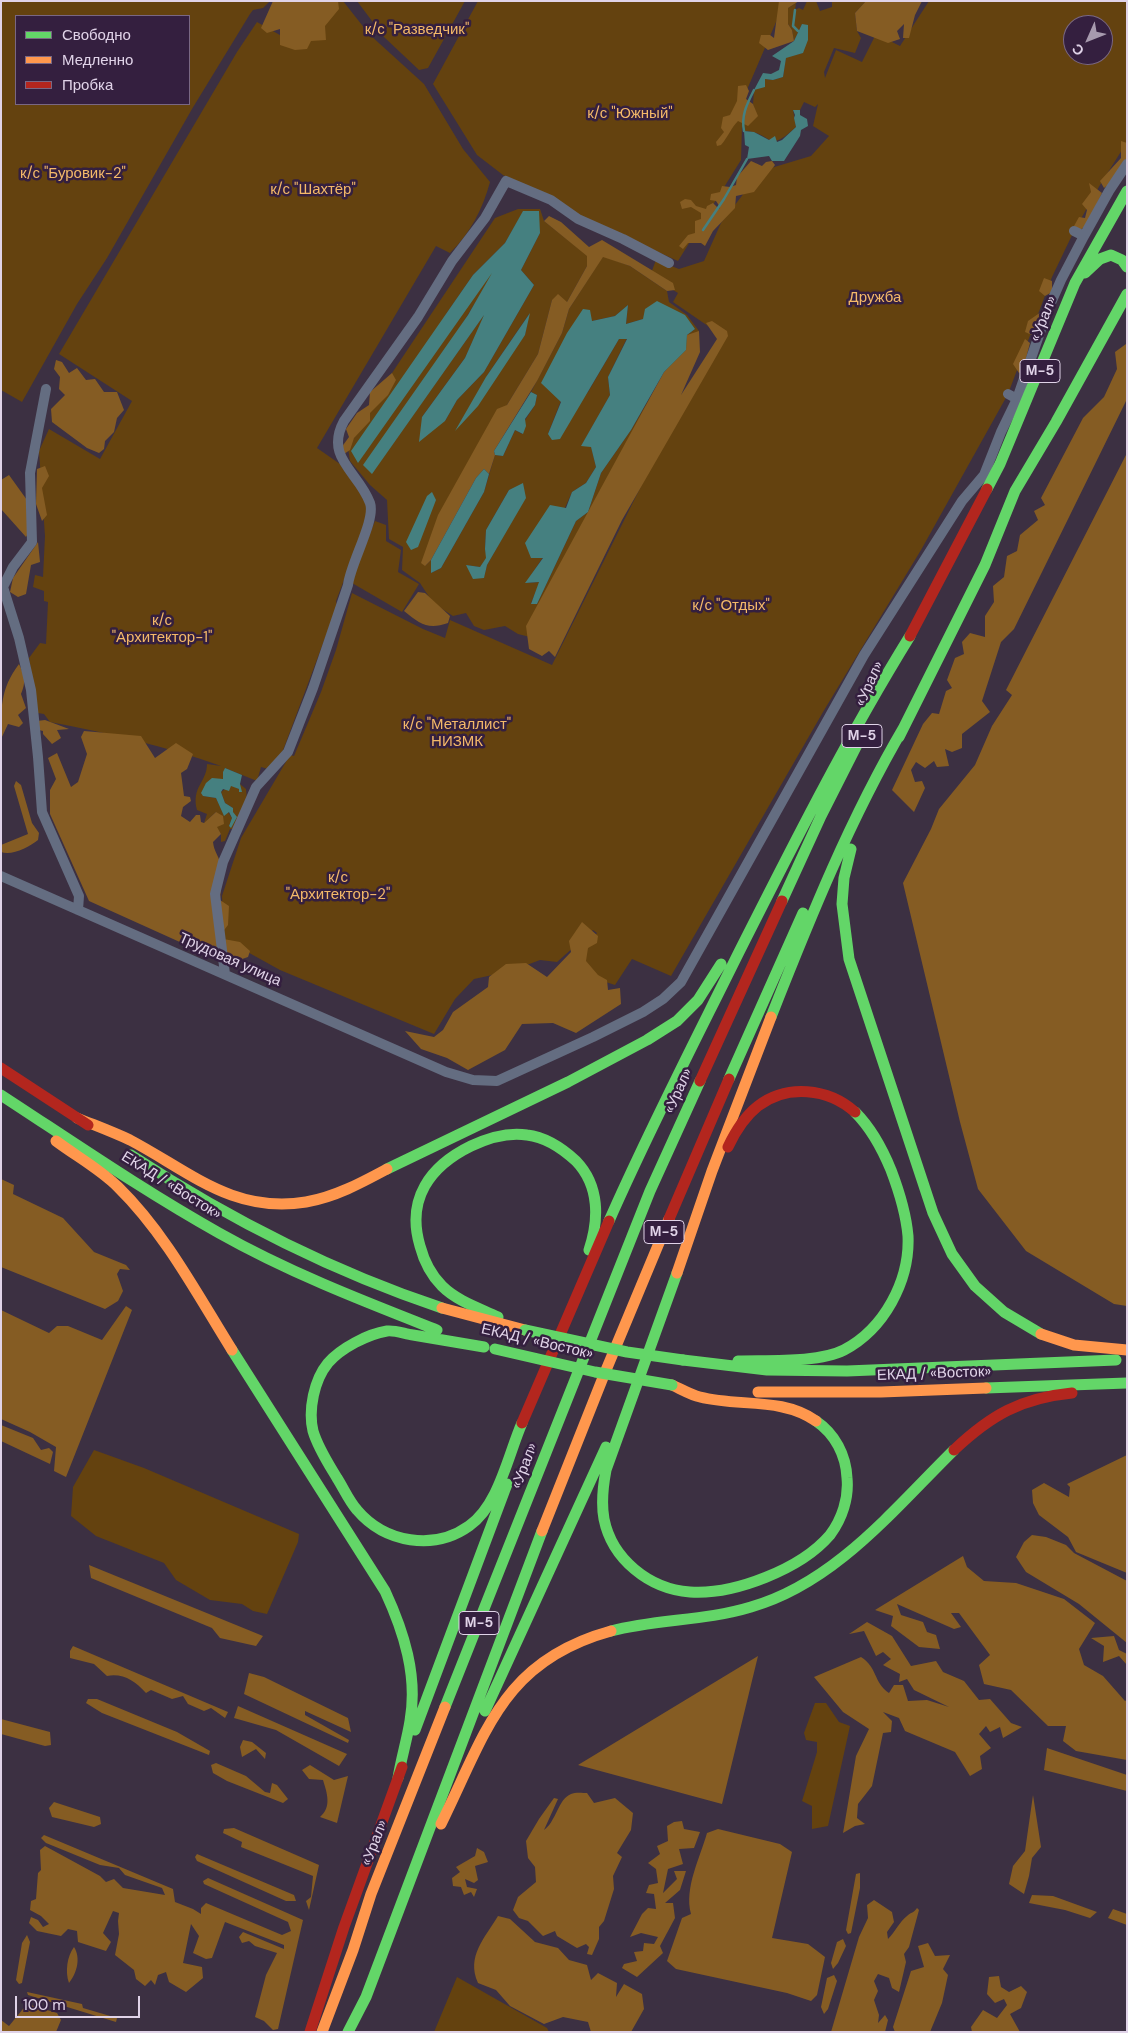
<!DOCTYPE html>
<html>
<head>
<meta charset="utf-8">
<style>
	body { margin:0 }
	#map { position:relative; width:1128px; height:2033px; overflow:hidden; background:#3c3042; font-family:"DM Sans",sans-serif }
	canvas { display:block }
	.frame { position:absolute; inset:0; border:2px solid #e0d3e8; pointer-events:none }
	.legend { position:absolute; left:15px; top:15px; width:175px; height:90px; box-sizing:border-box; background:#341f3f; border:1px solid #796783; margin:0; padding:6px 9px; list-style:none; font-size:15px; color:#e0d3e8 }
	.legend li { display:flex; align-items:center; gap:10px; height:25px }
	.legend b { width:25px; border:1px solid #796783 }
	.north { position:absolute; left:1063px; top:15px; width:50px; height:50px; box-sizing:border-box; background:#341f3f; border:1px solid #796783; border-radius:50%; rotate:226deg; font-size:14px; font-weight:700; line-height:20px; text-align:center; color:#e0d3e8 }
	.north::after { content:''; display:block; margin:auto; width:18px; height:22px; background:#a79aae; clip-path:polygon(50% 0,100% 100%,50% 72%,0 100%) }
	.scale { position:absolute; left:15px; top:1996px; width:125px; height:22px; box-sizing:border-box; border:2px solid #e0d3e8; border-top:0; padding-left:6px; font-size:15px; line-height:18px; white-space:nowrap; color:#e0d3e8; -webkit-text-stroke:4px #341f3f; paint-order:stroke }
</style>
</head>
<body>
<div id="map">
<canvas width="1128" height="2033"></canvas>
<div class="frame"></div>
<ul class="legend">
<li><b style="height:6px;background:#63d668"></b>Свободно</li>
<li><b style="height:6px;background:#ff974d"></b>Медленно</li>
<li><b style="height:6px;background:#b3261e"></b>Пробка</li>
</ul>
<div class="north">С</div>
<div class="scale">100 m</div>
</div>
<script>
const g = document.querySelector('canvas').getContext('2d');
g.lineJoin = 'round';
function fillPath(path, color) {
  g.fillStyle = color;
  g.fill(path, 'evenodd');
}
function strokePath(path, color, width, dash) {
  g.strokeStyle = color;
  g.lineWidth = width;
  g.lineCap = dash ? 'butt' : 'round';
  g.setLineDash(dash || []);
  g.stroke(path);
}
function drawText(font, color, halo, rows, align = 'center') {
  g.font = font + ' "DM Sans",sans-serif';
  g.lineWidth = 5;
  g.setLineDash([]);
  g.textBaseline = 'middle';
  g.strokeStyle = halo;
  g.fillStyle = color;
  for (const [text, x, y, turn = 0] of rows) {
    g.save();
    g.translate(x, y);
    g.rotate((+turn || 0) * Math.PI / 180);
    g.textAlign = isNaN(turn) ? turn : align;
    if (halo) g.strokeText(text, 0, 0);
    g.fillText(text, 0, 0);
    g.restore();
  }
}
const green = new Path2D(`
	M1,1H270L263,8L253,10L250,14L192,109L107,258L77,304L22,402L1,390ZM16,16H189V104H16Z
	M337,1H343L369,34L424,84L463,149L490,182C483,208 470,234 450,253L436,246L317,448L340,464L368,503L369,514L336,601L337,606L282,753L268,769L261,767L257,781L225,768L223,779L203,796L216,798L224,815L228,812L232,818L229,826L231,827L233,808L225,803L221,792L231,785L239,789L241,792L240,784L246,789L247,801L235,829H230L225,841L221,842V834L216,827V812L204,823L207,814L197,810C191,787 207,782 207,764L221,766C165,746 108,733 50,722L44,714L38,713L29,658L40,643L46,644L48,602L44,601V591L33,587L35,575L43,577L45,536L39,451L49,429L100,459L132,401L59,354L237,52L257,22L301,47Z
	M357,1H465L428,68L419,70L384,37Z
	M478,1H785L743,99L757,116L753,104L754,90L765,85V79L773,80L783,77L786,57L803,53L802,24L794,41L792,30L788,24V8L796,3L795,10L799,8L803,10L807,1H816L820,11L832,7V1H866L855,13L857,31L861,38L855,53L834,48L824,72L825,78L836,50L862,62L876,34L900,46L929,1H1127V142L1100,185L1074,231L1052,277L1008,394L921,550L823,712L671,976L632,959L615,985L572,971L597,933L593,930L557,962L540,960L511,971L474,979L455,999L434,1034L280,970L224,939L222,896L241,838L290,755L294,756L321,692L336,650L352,593L423,629L445,638L450,620L552,665L673,422L724,337L673,302L678,293L650,276L656,260L679,269L704,261L721,223L761,171L811,156L829,136L813,126L818,104L815,107L804,102L800,110H793L796,127C766,155 774,132 744,131L742,126L741,160L678,261L578,216L540,193L503,175L477,155L433,84ZM1073,25H1103V55H1073Z
	M518,209H540L544,221L588,256L587,266L567,302L552,300L538,354L507,405L425,566L431,560V573L441,568L484,492L495,455L503,456L515,430L522,434L525,420L535,405L537,395L531,392L562,333L569,309L603,256L630,266L667,291L669,302L687,315L699,331L691,360L546,641L518,634L505,626L484,630L474,626L466,613L453,616L433,603L420,583L402,570L403,547L389,539L387,500L370,485L350,461L348,448L392,373L495,218ZM523,212L540,233L521,270L534,285L484,372L457,400L445,421L422,417L465,358L486,312L372,473L498,265L444,317L473,275L505,243ZM628,305L626,324L643,319L695,329L687,335L631,430L601,473L588,512L576,521L537,604L531,603L540,582L526,583L543,557L572,492L586,483L596,467L591,446L582,445L610,395L608,377L627,338L619,339L588,392L548,434L592,321L615,316ZM529,314L525,335L486,377ZM523,484L525,498L487,565L484,577L466,565L480,567L487,558L485,549L486,530L509,490Z
	M375,521L386,525V541L401,550L398,572L419,584L402,612L352,583L355,571Z
	M94,1450L144,1468L299,1534L298,1542L267,1614L253,1611L242,1604L210,1600L176,1580L164,1563L96,1536L71,1516L73,1487Z
	M815,1703H826L839,1722L850,1726L828,1826L812,1829V1806L802,1801L817,1752V1742L806,1740L804,1733Z
	M457,1977L547,2028L549,2032H434Z`);
const forest = new Path2D(`
	M273,1H338L339,9L325,26L326,40L311,41L307,49L295,50L280,45V29L267,33L261,28Z
	M779,1H799L788,8V24L792,30L794,41L768,50L759,43L761,35H770L774,38Z
	M866,1H922L915,15L909,38H903L904,24L897,31L900,39L888,43L857,31L855,13Z
	M746,85L749,91L746,99L753,104L758,116L748,126L738,121C731,128 728,137 721,145L717,146L716,142L724,132L721,128L723,117L730,115L737,101L738,86Z
	M1121,141L1127,143V158C1114,170 1118,179 1104,188L1100,181L1121,158Z
	M751,161L762,166L766,162L772,161L775,165L754,192L736,196L735,208L713,231L705,246L701,243H688L683,249L679,246L688,235L695,233V221L701,219V213L691,207L682,209L680,202L685,199L691,200L696,206L706,209L707,206L713,203L719,209L720,207L716,201L710,200L711,194L720,192L722,186L730,187L736,185L737,177Z
	M1089,183L1102,193L1087,225L1079,231L1074,226L1079,217L1085,218L1087,210L1082,204L1091,192Z
	M549,216L561,222L589,247L602,240L673,283L675,290L667,291L630,266L603,257L569,309L562,333L537,381L494,451L495,455L489,474L484,469L476,478L431,560L425,566L421,563L438,515L497,409L507,405L538,354L552,300L558,294L567,302L587,266V256L544,221Z
	M1044,278L1052,281V292L1045,296L1039,291Z
	M1041,312L1036,330L1032,335L1025,332L1028,321Z
	M712,321L727,331L728,336L622,520L555,657L549,651L542,656L529,649L526,626L664,372L686,350L687,335L699,331L700,352L681,395L717,339L706,323Z
	M1025,339L1030,343L1023,370L1019,373L1013,364Z
	M1127,341V399L1014,629L1001,642L982,701L990,712L962,734V748L952,752L945,749L949,766L937,767L934,761L925,768L916,762L911,770L915,782L922,781L925,788L914,812L892,790L923,724L932,713L939,714L946,691L952,688L947,680L955,658L964,654L962,642L970,633L985,637V616L994,602L993,586L1004,577L1007,556L1017,551L1020,535L1038,520L1034,511L1045,505L1041,498L1083,418L1104,397L1117,369L1115,352L1126,344Z
	M56,360L62,362L69,373L77,368L86,380L95,379L104,392H117L124,410L117,418L114,432L105,441L104,449L99,453L87,448L52,422L51,409L65,395L59,389L60,377L54,369Z
	M392,373L396,380L388,395L370,413V421L354,438L350,450L344,454L341,448L349,437L346,429L357,413L369,405L370,392Z
	M1127,453V1306L1114,1304L1026,1251L978,1189L960,1122L903,883L931,829L939,809L975,765L992,726L1012,695L1006,690Z
	M45,466L49,476L42,488L47,515L42,521L36,504L37,469Z
	M9,475L27,500L29,532L26,537L1,509V480Z
	M38,542L40,562L31,565L26,594L18,597L10,592L13,578Z
	M418,592L425,593L450,616L448,623C428,630 420,624 404,611Z
	M19,664C25,676 26,682 21,694L26,708L18,715L23,723L19,727L8,724L1,739C1,709 0,689 19,664Z
	M45,720L69,729L57,730L61,738L52,744L43,734V731L39,730L37,721Z
	M84,731L141,736L155,758L176,743L193,754L187,769L181,773L184,796L190,797L191,801L183,807L181,816L190,822L196,815H200L201,822L204,823L216,812L223,816L224,824L217,827L221,834L213,842C214,851 218,855 220,862C222,874 221,887 220,900L229,906L228,925L218,938L240,942L250,951L248,957L230,963L220,953L213,957L89,901L50,814V790L56,779L48,758L57,753L71,787L78,782L87,754L81,737Z
	M16,781L21,785L32,823L39,833L38,840C29,847 12,856 1,852V845L28,834L14,786Z
	M582,922L598,936L597,943L588,948L586,961L598,975L607,980L608,990L620,988L621,1004L576,1033L553,1023L522,1024L505,1050L468,1070L447,1058L421,1049L405,1031L434,1037L443,1030L453,1012L488,987L489,977L506,964L526,963L547,977L571,952L569,941Z
	M1,1179L14,1185L13,1194L63,1218L94,1252L126,1265L130,1270L120,1269L117,1274L123,1291L118,1301L105,1309L1,1267Z
	M126,1306L132,1310L66,1477L54,1471L56,1447L30,1432L1,1419V1310L49,1333L57,1326H68L102,1340Z
	M1,1425L33,1438L41,1450L49,1448L53,1452L50,1464L1,1441Z
	M1127,1455V1573L1076,1552L1068,1537L1039,1515L1033,1503L1032,1490L1044,1483L1069,1497L1070,1487L1067,1484Z
	M1032,1535L1046,1537L1066,1545L1074,1553L1127,1581V1643L1079,1604L1026,1572L1016,1557L1024,1542Z
	M963,1556L967,1567L984,1581L1016,1583L1064,1599L1095,1623L1079,1649L1084,1665L1103,1676L1125,1701L1127,1700V1760L1076,1751L1063,1741L1066,1726H1048L1011,1690L984,1684L979,1665L990,1655L959,1613H951L961,1627L954,1629L897,1604L901,1615L923,1622L927,1632L936,1635L940,1649L919,1647L891,1626L893,1616L875,1610Z
	M89,1565L263,1636L256,1646L220,1638L212,1628L91,1578Z
	M867,1622L892,1636L911,1666L936,1661L943,1672L964,1681L979,1700L990,1699L1011,1723L1022,1727L1003,1738L1000,1727L990,1732L986,1726L979,1734L991,1748L980,1756L982,1769L970,1776L955,1752L905,1731L899,1718L883,1712L892,1721L891,1732L883,1733L872,1786L858,1804L857,1818L865,1824L855,1826L843,1833L856,1756L869,1729L843,1712L814,1677L861,1657C878,1668 873,1682 889,1693L894,1685H903L908,1701L927,1700L949,1707L914,1690L907,1679L899,1682L900,1674L883,1665L891,1659L883,1652L876,1656L864,1631L849,1634Z
	M1114,1636L1119,1650L1127,1654V1665L1119,1656L1103,1662L1104,1646L1091,1638Z
	M73,1646L228,1712L225,1718L211,1708L204,1711L188,1704L183,1696L172,1699L151,1690L146,1693C135,1681 123,1673 107,1676L94,1664L70,1658V1651Z
	M758,1656L722,1804L578,1765Z
	M249,1673L264,1677L348,1718L351,1732L305,1711V1715L349,1740L348,1743L244,1694Z
	M88,1699H97L177,1732L210,1751L209,1755L102,1713L86,1703Z
	M238,1706L347,1754L339,1766L276,1730L234,1718Z
	M1,1719L50,1732L51,1745L45,1746L1,1734Z
	M243,1740L252,1742L266,1753L265,1759L256,1749L242,1757L240,1747Z
	M1047,1748L1127,1775V1791L1044,1770Z
	M216,1763L246,1776L265,1792L270,1793L272,1783L277,1785L288,1799L283,1803L227,1781L213,1773L211,1765Z
	M310,1765L334,1780L348,1776L337,1823L320,1817C332,1807 327,1793 323,1780L309,1779L302,1770Z
	M587,1793L594,1803L615,1798L633,1813L631,1830L617,1853L622,1857L613,1876L614,1889L604,1921L599,1927V1939L592,1955L587,1954L589,1947L586,1944L577,1948L557,1936L555,1931L543,1936L528,1921L519,1918L513,1910L518,1897L536,1882L535,1867L528,1858L526,1841L539,1819L554,1798L558,1799L544,1830C556,1822 558,1799 571,1794C575,1792 583,1793 587,1793Z
	M1033,1795L1041,1847L1032,1858L1029,1876L1024,1894L1009,1884L1013,1866L1025,1851Z
	M54,1802L100,1817L101,1824L94,1827L52,1817L49,1808Z
	M682,1821L684,1829L700,1832L694,1848L679,1849L683,1864L668,1869L663,1893L677,1879L674,1871H686L680,1890L665,1903H673L675,1918L660,1946L663,1953L637,1977L622,1968L624,1964L637,1961L634,1952L643,1951L644,1943L654,1944L658,1937L641,1933L630,1937L642,1914L648,1908L656,1909L654,1894L646,1893L649,1885L658,1883L656,1869L648,1863L660,1854L657,1846L668,1841L667,1826L674,1822Z
	M234,1828L319,1865L309,1910L306,1901L311,1897L313,1876L241,1847L242,1842L223,1833L224,1829Z
	M718,1829L780,1844L792,1852L772,1938L808,1944L825,1957L817,1995L811,2001L787,1993L676,1969L667,1961L682,1918L691,1914C684,1888 700,1858 707,1833Z
	M44,1835L173,1889L175,1902L193,1909L201,1914V1908L206,1903L282,1935L291,1931L288,1922L204,1884L203,1881L208,1878L303,1920L278,2029L273,2030L264,2021L255,2017L266,1975L277,1953L255,1946L249,1941L242,1943L239,1937L243,1932L284,1949V1945L225,1922L212,1958L206,1959L193,1953L199,1936L191,1924L183,1963L202,1967L203,1978L186,1992L169,1982L166,1972L158,1975L155,1985L151,1980L145,1986L136,1979L134,1970L115,1955L119,1934L118,1921L119,1913L113,1911L103,1933L111,1942L106,1951L78,1942L77,1931L68,1929L61,1936L37,1931L29,1923L31,1917L38,1920L43,1927L49,1924L41,1916L30,1910L31,1901L36,1899L38,1873L41,1870L40,1850L45,1846L100,1876L106,1882L114,1879L123,1888L165,1895L162,1888L125,1875L119,1868L100,1865L46,1843L41,1838Z
	M477,1848L484,1852L488,1862L475,1866L478,1880L474,1883L465,1879L467,1887L477,1889L474,1897L471,1892L464,1895L461,1887L453,1886L452,1878L460,1872L456,1867L475,1856Z
	M197,1854L294,1895L296,1901H286L197,1861L195,1857Z
	M860,1873V1888L851,1933L848,1934L846,1930L856,1874Z
	M1032,1895L1053,1896L1097,1912L1090,1918L1065,1910L1029,1903Z
	M874,1900L892,1912L894,1922L887,1932L888,1939C895,1932 900,1921 907,1916C911,1912 914,1913 917,1908L919,1910L909,1947L904,1954L906,1962L899,1992L892,1988L889,1978L878,1974L874,1981L878,1991L874,2000L879,2015L878,2023L885,2015L888,2020L885,2032H831L859,1937L868,1918L867,1905Z
	M1113,1909L1127,1914V1925L1108,1918Z
	M498,1916L510,1919L535,1942L558,1948L569,1960L587,1965L591,1980L598,1973L617,1983L616,1997L624,1984L642,1994L644,2009L631,2032H591L588,2022L563,2017L544,2024L510,2006L496,1990L478,1983C466,1956 485,1938 498,1916Z
	M27,1935L30,1942L22,1983L19,1984L16,1980L22,1943Z
	M843,1939L846,1946L838,1963L833,1969L831,1963L837,1942Z
	M928,1943L935,1956L950,1955L943,1969L948,1975L942,2003L930,2032H895L893,2027L911,1971L924,1967L918,1946Z
	M74,1947C81,1958 77,1973 69,1983C65,1972 67,1956 74,1947Z
	M834,1975L837,1981L828,2009L824,2014L821,2007L827,1978Z
	M999,1976L1001,1987L1009,1992L1021,1986L1027,1992L1021,2008L1010,2014L1020,2032H972L971,2027L983,2010L997,2018L1007,2005L1004,1999L995,2003L987,1994L989,1977Z
	M27,1992L82,2004L83,2008L117,2018L116,2022L28,1995Z
	M27,2004L57,2013L61,2020L56,2032H1V2020L9,2026Z`);
const water = new Path2D(`
	M802,24L808,25V40L803,53L786,58L783,77L773,80L765,79V87L754,90L763,73L771,74L779,70L781,61L772,56L794,41Z
	M793,110H800V115L807,119L808,126L801,130L800,136L784,161H772L769,156L747,159L749,147L745,145L744,131L754,132L769,140L775,136L777,142L782,140L796,127L794,118L795,115Z
	M523,211H539L540,233L521,270L534,285L484,372L457,400L445,421L419,442L422,417L465,358L484,315L372,474L363,465L468,315L492,273L358,463L351,451L473,275L505,243Z
	M657,301L685,315L695,329L687,335L686,350L664,372L631,430L601,473L588,512L576,521L537,604H531L539,582L525,583L543,558H531L525,543L550,505L566,508L572,492L586,483L596,467L591,447L581,446L610,395L608,377L627,339H619L560,439L552,440L548,434L561,402L541,383L567,333L583,309L590,310L592,321L615,316L628,305L626,324L643,319L645,309Z
	M530,313L525,335L478,406L455,431L486,377Z
	M531,392L537,395L535,405L525,419L526,426L523,434L515,430L503,456L495,455L494,451Z
	M484,469L489,474L484,492L441,568L431,573V560L476,478Z
	M523,483L526,498L487,565L484,578L473,579L466,565L480,567L486,558L485,549L486,530L509,490Z
	M432,492L436,500L418,547L411,550L406,542L427,496Z
	M225,768L242,775L240,784L242,792H239V789L231,786L229,791L223,789L221,792L225,803L233,808V812L237,817L231,828L229,826L232,818L229,812L224,816L216,798L203,796L201,793L206,783L212,778L223,779V772Z`);
const stream = new Path2D(`
	M795,10L793,26L798,31
	M744,131C741,115 747,104 754,90
	M703,230L724,199L747,159`);
const street = new Path2D(`
	M1084,236L1109,191L1127,164
	M46,389L30,473L32,542L13,567L3,587L19,638L31,690L38,757L42,812L79,896L78,910
	M1017,399L1047,312L1061,280L1084,236L1074,231
	M1,876L446,1072L473,1080L497,1081L593,1037L643,1012L663,999L681,982L864,655L962,501L984,475L1001,432L1017,399L1008,394
	M225,974L215,894L223,862L256,787L288,752L313,688L348,585C350,564 376,520 370,503C359,472 324,458 344,421L418,317L452,261L485,218L506,181L551,200L578,219L623,239L669,263`);
const fast = new Path2D(`
	M1085,273L1100,259L1111,255L1122,260L1127,267
	M987,489L1000,464L1075,283L1127,191
	M899,737L985,565L1015,491L1056,422L1127,294
	M851,849L844,878L842,904L849,959L933,1213L952,1254L975,1286L1004,1312L1041,1334
	M782,901L821,816L862,735
	M771,1017C810,918 850,819 904,727
	M729,1079L803,913
	M1,1095C73,1142 144,1191 219,1233C288,1272 363,1301 437,1330
	M131,1155C229,1219 331,1271 442,1308
	M387,1169L568,1082L647,1040L677,1021L698,1000L721,964
	M609,1221C649,1130 695,1041 739,952C793,845 847,738 910,636
	M677,1273L606,1470C603,1486 601,1503 604,1519C612,1559 649,1589 690,1592C734,1595 801,1569 830,1535C842,1519 849,1498 847,1478C846,1455 835,1434 816,1421
	M498,1317C479,1308 457,1301 442,1286C431,1275 424,1261 420,1246C406,1199 430,1166 471,1146C488,1138 508,1132 527,1135C545,1137 563,1149 576,1161C600,1186 599,1220 589,1250
	M484,1347C460,1343 437,1339 413,1335C405,1334 395,1330 387,1331C368,1334 341,1348 328,1363C314,1380 308,1410 313,1431C318,1448 328,1463 337,1478C344,1489 349,1501 357,1510C385,1543 434,1551 469,1526C499,1505 508,1455 522,1423
	M232,1350L385,1591C404,1632 418,1676 410,1721C407,1740 401,1759 398,1778
	M683,1360L767,1370L847,1371L1116,1360
	M738,1361C767,1360 819,1363 844,1350C884,1329 910,1281 908,1236C906,1213 899,1191 891,1170C882,1148 871,1128 855,1112
	M986,1388L1127,1383
	M611,1631C657,1619 705,1621 751,1607C835,1583 894,1509 954,1450
	M445,1707L650,1191L700,1081
	M485,1711L606,1447
	M415,1730L507,1484
	M348,2032L366,1997L542,1531`);
const slow = new Path2D(`
	M77,1118C94,1125 113,1132 130,1140C189,1171 233,1214 306,1202C335,1197 361,1183 387,1169
	M56,1141C76,1156 100,1169 118,1187C165,1233 197,1294 232,1350
	M677,1273L712,1171L771,1017
	M442,1308L525,1330
	M1041,1334L1074,1345L1127,1350
	M672,1385C681,1389 691,1395 700,1397C739,1407 782,1397 816,1421
	M758,1392H881L986,1388
	M542,1531L604,1375L669,1219
	M441,1824C486,1733 502,1661 611,1631
	M322,2032L353,1950L371,1894L445,1707`);
const jam = new Path2D(`
	M910,636L987,489
	M1,1068L88,1125
	M700,1081L782,901
	M728,1147C735,1132 744,1117 758,1106C787,1084 828,1088 855,1112
	M669,1219L729,1079
	M522,1423L609,1221
	M954,1450C991,1415 1021,1398 1072,1393
	M310,2032L344,1927L402,1767`);
const fastBridge = new Path2D(`
	M525,1330L627,1352L683,1360
	M495,1349L595,1372L672,1385`);
const shields = [
	[1040,371,40],
	[862,736,40],
	[664,1232,40],
	[479,1623,40]
];
const shieldNames = [
	["М-5",1040,371],
	["М-5",862,736],
	["М-5",664,1232],
	["М-5",479,1623]
];
const parkNames = [
	["к/с \"Разведчик\"",417,30],
	["к/с \"Южный\"",630,114],
	["к/с \"Буровик-2\"",73,174],
	["к/с \"Шахтёр\"",313,190],
	["Дружба",875,298],
	["к/с \"Отдых\"",731,606],
	["к/с",162,621],
	["\"Архитектор-1\"",162,638],
	["к/с \"Металлист\"",457,725],
	["НИЗМК",457,742],
	["к/с",338,878],
	["\"Архитектор-2\"",338,895]
];
const streetNames = [
	["«Урал»",1044,319,-68],
	["«Урал»",870,684,-66],
	["Трудовая улица",230,960,24],
	["«Урал»",679,1091,-66],
	["ЕКАД / «Восток»",171,1186,32],
	["ЕКАД / «Восток»",537,1342,13],
	["ЕКАД / «Восток»",934,1374,-2],
	["«Урал»",525,1466,-69],
	["«Урал»",375,1843,-69]
];
fillPath(green, '#64420f');
fillPath(forest, '#855c23');
fillPath(water, '#458080');
strokePath(stream, '#458080', 2.5);
strokePath(street, '#646d81', 10);
strokePath(fast, '#63d668', 11);
strokePath(slow, '#ff974d', 11);
strokePath(jam, '#b3261e', 11);
strokePath(fastBridge, '#63d668', 11);
for (const [x, y, w] of shields) {
  const box = new Path2D();
  box.roundRect(x - w / 2, y - 11.5, w, 23, 4);
  g.fillStyle = '#341f3f';
  g.fill(box);
  strokePath(box, '#e0d3e8', 1);
}
drawText('bold 14px', '#e0d3e8', null, shieldNames);
drawText('15px', '#f4b969', '#341f3f', parkNames);
drawText('15px', '#e0d3e8', '#341f3f', streetNames);
</script>
</body>
</html>
